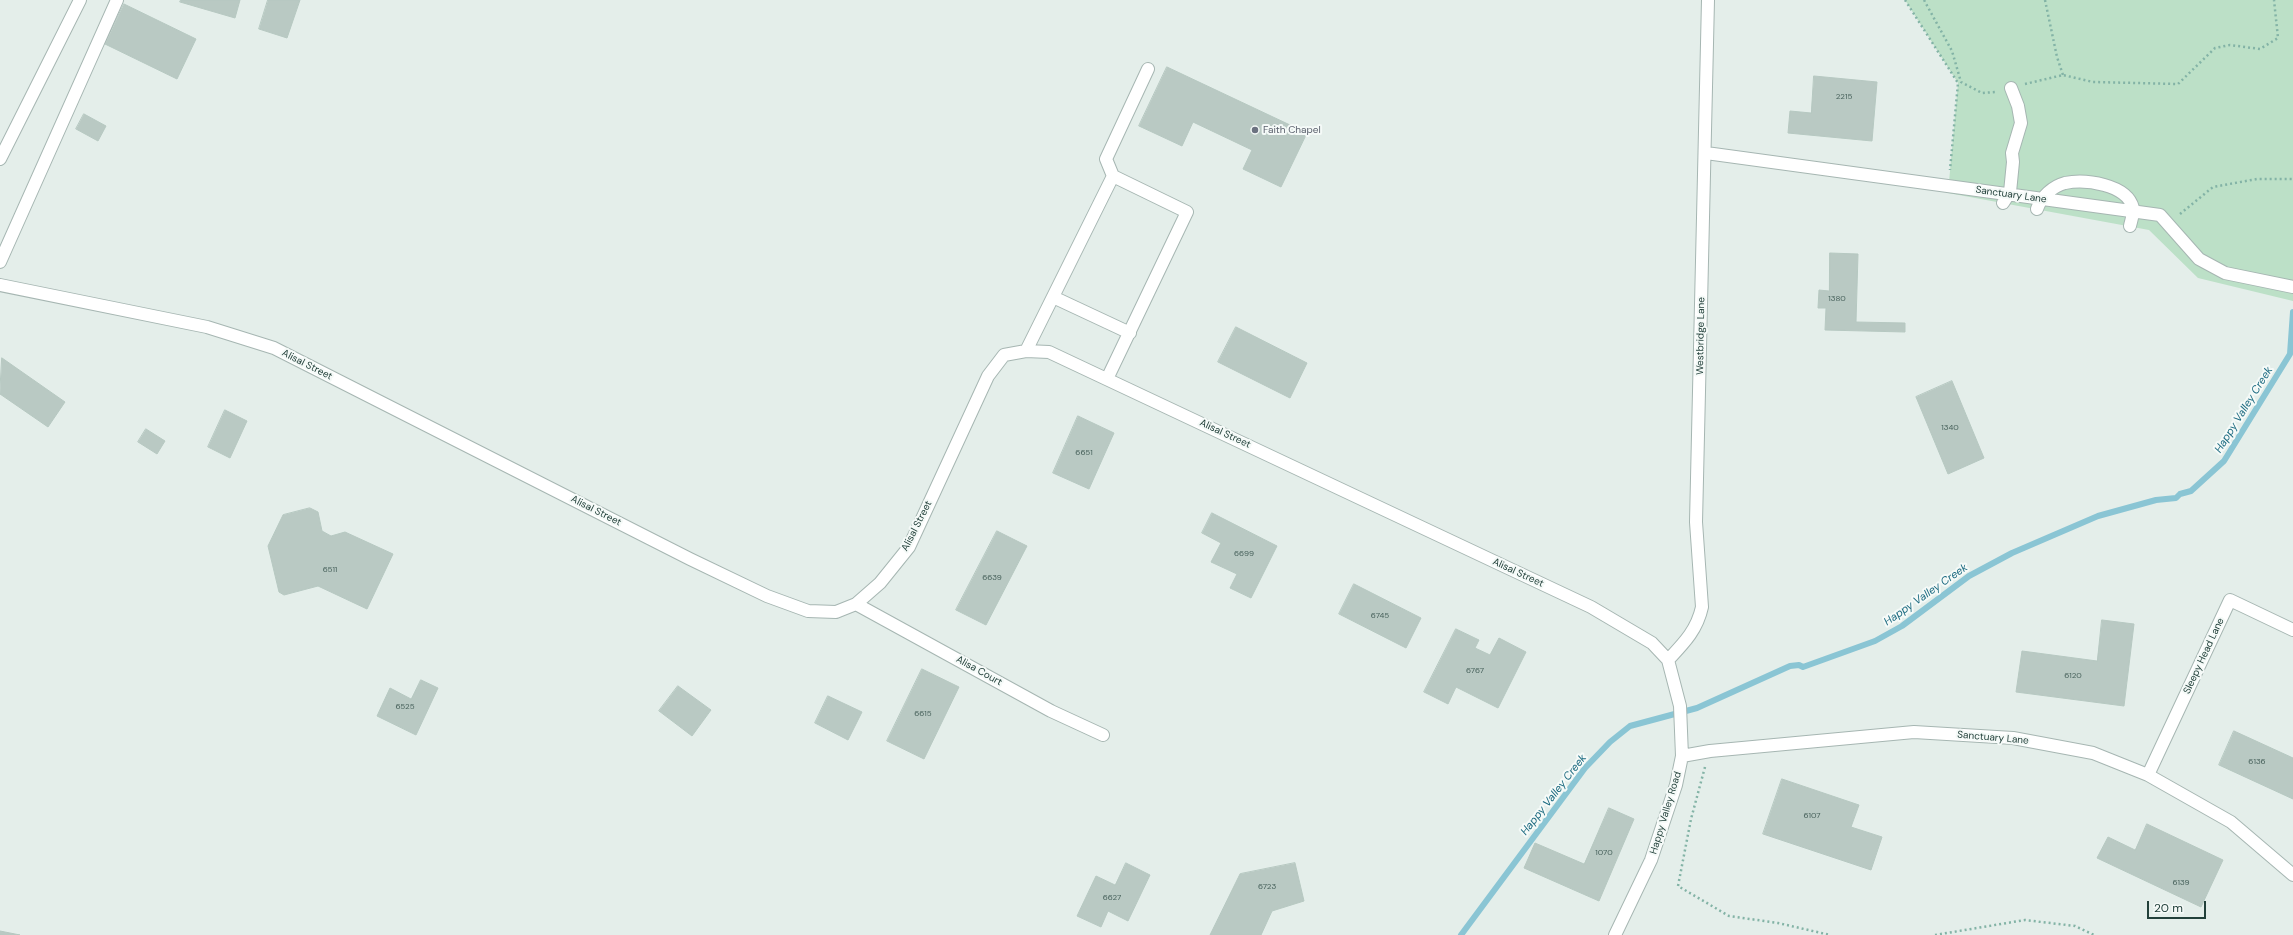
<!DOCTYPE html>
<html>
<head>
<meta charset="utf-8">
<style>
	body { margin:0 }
	#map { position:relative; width:2293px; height:935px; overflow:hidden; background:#e4eeea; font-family:"DM Sans",sans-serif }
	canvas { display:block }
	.scale { position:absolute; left:2147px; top:901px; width:59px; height:18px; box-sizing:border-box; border:2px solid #22403a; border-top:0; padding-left:5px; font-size:12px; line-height:14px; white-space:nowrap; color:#22403a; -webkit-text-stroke:3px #f5faf8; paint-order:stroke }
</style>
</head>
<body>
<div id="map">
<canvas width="2293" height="935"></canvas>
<div class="scale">20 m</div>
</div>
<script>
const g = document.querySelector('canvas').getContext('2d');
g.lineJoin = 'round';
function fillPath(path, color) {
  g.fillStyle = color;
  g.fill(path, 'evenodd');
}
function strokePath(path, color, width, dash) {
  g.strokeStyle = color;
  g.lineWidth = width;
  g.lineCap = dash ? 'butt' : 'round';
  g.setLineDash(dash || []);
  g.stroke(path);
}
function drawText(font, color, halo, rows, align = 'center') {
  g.font = font + ' "DM Sans",sans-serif';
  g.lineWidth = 4;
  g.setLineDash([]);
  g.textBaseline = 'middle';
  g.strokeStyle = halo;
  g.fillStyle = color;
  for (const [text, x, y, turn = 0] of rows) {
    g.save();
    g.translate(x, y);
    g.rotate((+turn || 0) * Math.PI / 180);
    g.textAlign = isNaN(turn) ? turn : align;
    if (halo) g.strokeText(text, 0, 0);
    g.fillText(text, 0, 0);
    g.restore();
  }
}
const green = new Path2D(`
	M1905,0H2293V301L2198,278L2149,230L1948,193L1958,83Z`);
const stream = new Path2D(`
	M1461,935L1585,768L1610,742L1630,726L1697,708L1790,666L1799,665L1803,667L1875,641L1902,626L1969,576L2012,553L2098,516L2156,500L2176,498L2180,494L2191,491L2224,461L2290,354L2293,312`);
const building = new Path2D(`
	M181,0H240L235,18L180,2Z
	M268,0H300L287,38L259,29Z
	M124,4L196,39L177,79L105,44Z
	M1167,67L1307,133L1281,187L1243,169L1252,150L1193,122L1182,146L1139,126Z
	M1814,76L1877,82L1872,141L1788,133L1790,111L1811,113Z
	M84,114L106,126L98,141L76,129Z
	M1830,253L1858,254L1856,322L1905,323V332L1825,330L1826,308H1818L1819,290L1829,291Z
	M1236,327L1307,363L1290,398L1218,362Z
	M2,358L65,402L48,427L0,394Z
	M1952,381L1984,458L1948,474L1916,397Z
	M225,410L247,421L230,458L208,447Z
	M1078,416L1114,433L1089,489L1053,473Z
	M146,429L165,441L157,454L138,442Z
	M310,508L318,512L322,531L331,536L345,532L393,554L367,609L318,586L284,595L279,592L268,546L283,515Z
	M1212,513L1277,546L1251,598L1230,588L1237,574L1211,562L1221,543L1202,533Z
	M997,531L1027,546L986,625L956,610Z
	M1354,584L1421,618L1406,648L1339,614Z
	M2102,620L2134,624L2124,706L2016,692L2022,651L2097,661Z
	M1456,629L1479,640L1475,648L1490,655L1499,638L1526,652L1498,708L1456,687L1448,704L1424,692Z
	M922,669L959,687L924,759L887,741Z
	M421,680L438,688L416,735L377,716L390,688L411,699Z
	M678,686L711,710L692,736L659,711Z
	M828,696L862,712L848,740L815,723Z
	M2234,731L2293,758V799L2219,765Z
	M1782,779L1859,805L1851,827L1882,837L1871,870L1763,834Z
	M1609,808L1634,819L1599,901L1524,868L1535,843L1584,864Z
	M2147,824L2223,860L2201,907L2097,858L2108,837L2135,850Z
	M1126,863L1150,875L1128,921L1108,911L1101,927L1077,916L1096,876L1115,885Z
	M1295,863L1304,901L1272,911L1261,935H1210L1240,874Z
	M0,931L20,935H0Z`);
const path = new Path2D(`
	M1905,0L1958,83L1950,170
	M1924,0L1952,51L1961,82L1982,93L1995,92
	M2045,0L2057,57L2063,75
	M2025,84L2063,75L2093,82L2178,84L2215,48L2230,45L2260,49L2278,38L2274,0
	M2180,214L2213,187L2257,179H2293
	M1705,767L1691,819L1678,886L1729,916L1778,923L1830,935
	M1935,935L2025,920L2075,926L2094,935`);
const minor = new Path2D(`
	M1706,153L2160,215L2199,259L2225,273L2293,287
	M0,159L80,0
	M1113,176L1106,159L1148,69
	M2003,203L2010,192L2013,162L2012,153L2021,123L2018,106L2011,88
	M2037,209C2041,197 2053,186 2065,183C2085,179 2127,184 2133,208C2134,213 2131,221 2130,226
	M0,262L117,0
	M0,285L207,327L274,348L690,559L767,596L808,611L836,612L856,604L880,583L909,547L988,376L1004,355L1026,351L1049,352L1591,607L1652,643L1668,660L1680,706L1682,756L1676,785L1651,860L1615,935
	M1053,297L1130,333
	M1026,351L1113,176L1187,212L1107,379
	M856,604L1051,711L1103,735
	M1668,660C1684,643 1697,630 1702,607L1696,522L1708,0
	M1682,756L1710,751L1914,732L2013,738L2093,753L2148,775L2231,822L2293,875
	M2148,775L2230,600L2293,630`);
const markers = [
	[1255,130,4,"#6b7280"]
];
const numberNames = [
	["2215",1844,97],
	["1380",1837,299],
	["1340",1950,428],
	["6651",1084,453],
	["6699",1244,554],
	["6511",330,570],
	["6639",992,578],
	["6745",1380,616],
	["6767",1475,671],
	["6120",2073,676],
	["6525",405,707],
	["6615",923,714],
	["6136",2257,762],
	["6107",1812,816],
	["1070",1604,853],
	["6139",2181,883],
	["6723",1267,887],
	["6627",1112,898]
];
const worshipNames = [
	["Faith Chapel",1263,130]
];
const streetNames = [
	["Sanctuary Lane",2011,195,8],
	["Westbridge Lane",1701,336,-89],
	["Alisal Street",307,365,27],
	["Alisal Street",1225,434,25],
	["Alisal Street",596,511,27],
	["Alisal Street",917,526,-63],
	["Alisal Street",1518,573,25],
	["Sleepy Head Lane",2204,656,-65],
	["Alisa Court",979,671,29],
	["Sanctuary Lane",1993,738,5],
	["Happy Valley Road",1666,813,-73]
];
const waterNames = [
	["Happy Valley Creek",2244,410,-58],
	["Happy Valley Creek",1926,595,-35],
	["Happy Valley Creek",1554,795,-52]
];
fillPath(green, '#bce0c7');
strokePath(stream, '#8ac5d4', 6);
fillPath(building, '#b9c9c3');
strokePath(building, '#b6c8c1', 1);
strokePath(minor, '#a6b6b2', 14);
strokePath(path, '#83b3a6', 2.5, [2, 3]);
strokePath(minor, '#fff', 12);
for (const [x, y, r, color] of markers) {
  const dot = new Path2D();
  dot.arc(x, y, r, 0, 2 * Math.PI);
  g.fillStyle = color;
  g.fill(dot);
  strokePath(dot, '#f5faf8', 1.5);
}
drawText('8px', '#48625c', null, numberNames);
drawText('10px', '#5b616d', '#f5faf8', worshipNames, 'left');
drawText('10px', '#22403a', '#f5faf8', streetNames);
drawText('italic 11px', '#1a697f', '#f5faf8', waterNames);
</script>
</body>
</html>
